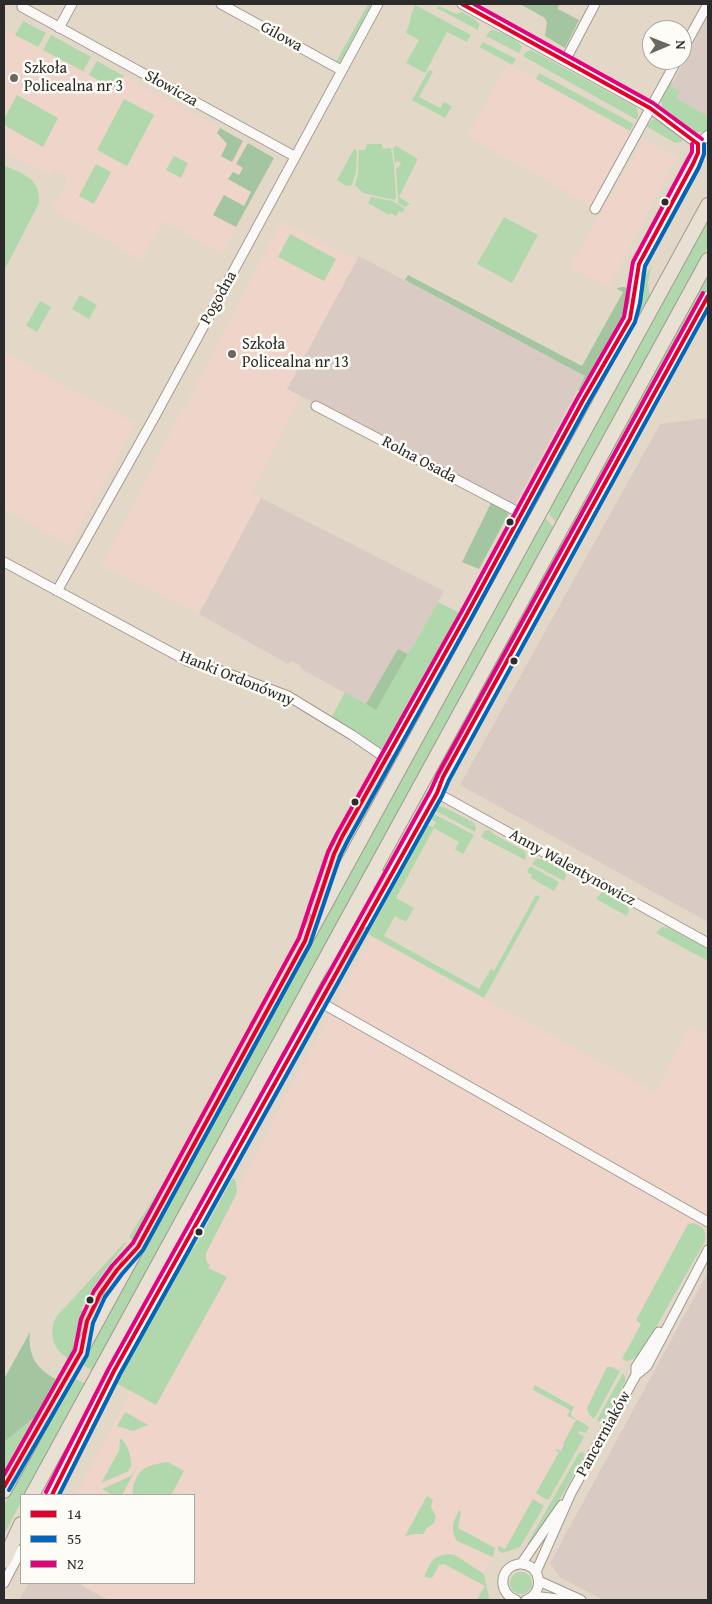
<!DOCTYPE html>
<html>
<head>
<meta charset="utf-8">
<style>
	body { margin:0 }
	#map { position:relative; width:712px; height:1604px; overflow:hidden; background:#e3d8c7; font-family:"Gentium Book Plus",serif }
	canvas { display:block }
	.frame { position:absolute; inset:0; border:5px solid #2b2b2b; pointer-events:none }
	.legend { position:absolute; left:20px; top:1494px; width:175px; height:90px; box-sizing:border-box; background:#fdfcf7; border:1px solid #a9a8a5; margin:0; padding:6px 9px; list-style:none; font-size:15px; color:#2b2b2b }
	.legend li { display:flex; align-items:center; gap:10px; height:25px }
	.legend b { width:25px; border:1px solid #a9a8a5 }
	.north { position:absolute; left:642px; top:20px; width:50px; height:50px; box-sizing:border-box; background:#fdfcf7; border:1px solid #a9a8a5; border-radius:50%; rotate:89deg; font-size:14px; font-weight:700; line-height:20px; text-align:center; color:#2b2b2b }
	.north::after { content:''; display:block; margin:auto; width:18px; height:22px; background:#6b6862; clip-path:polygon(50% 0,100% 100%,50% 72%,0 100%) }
</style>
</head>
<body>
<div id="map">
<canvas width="712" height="1604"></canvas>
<div class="frame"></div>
<ul class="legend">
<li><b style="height:6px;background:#e4002b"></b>14</li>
<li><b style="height:6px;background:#0065bd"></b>55</li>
<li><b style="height:6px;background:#e5007d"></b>N2</li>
</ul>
<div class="north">N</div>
</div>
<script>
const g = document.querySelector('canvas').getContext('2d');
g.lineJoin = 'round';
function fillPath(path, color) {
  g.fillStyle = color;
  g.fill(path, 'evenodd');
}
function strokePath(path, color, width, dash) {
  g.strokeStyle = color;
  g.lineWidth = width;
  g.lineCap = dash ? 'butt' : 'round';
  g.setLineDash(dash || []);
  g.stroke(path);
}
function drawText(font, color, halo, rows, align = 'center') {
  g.font = font + ' "Gentium Book Plus",serif';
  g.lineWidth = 5;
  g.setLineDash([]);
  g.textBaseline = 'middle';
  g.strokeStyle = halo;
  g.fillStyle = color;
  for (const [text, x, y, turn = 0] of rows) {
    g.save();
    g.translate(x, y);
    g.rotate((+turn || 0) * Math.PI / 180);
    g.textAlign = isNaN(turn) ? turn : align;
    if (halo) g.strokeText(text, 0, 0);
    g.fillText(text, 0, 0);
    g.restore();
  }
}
const built = new Path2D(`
	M4,29L116,90L124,76L274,158L222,253L163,221L141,260L52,209L68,178L54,171L51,176L4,151Z
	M508,63L633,132L592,206L467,136Z
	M644,139L677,157L608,287L569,268Z
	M282,221L357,260L287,389L301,396L252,493L261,498L199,614L101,566Z
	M4,353L135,423L71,545L4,509Z
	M372,937L655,1092L691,1026L708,1036V1213L620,1369L612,1366L516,1548L494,1554L484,1574L488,1594L484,1600H108L77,1583H194V1495H76L342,991Z`);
const industrial = new Path2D(`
	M708,16V116L676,98L671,86Z
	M359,256L585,376L515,505L287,389Z
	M708,418V922L460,785L660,424Z
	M261,498L444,591L376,710L301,669L300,665L291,661L288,664L199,614Z
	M708,1272V1600H603L560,1577L550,1563Z
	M29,1583H77L108,1600H19Z`);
const green = new Path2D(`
	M368,4H372L338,66L335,64Z
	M415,5L471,35L467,42L447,32L425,73L406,63L419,40L406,33C411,23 410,15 415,5Z
	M439,6L456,14L462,12L475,19L479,24L478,30L437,8Z
	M23,21L46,33L38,47L15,35Z
	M491,30C501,31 517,39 522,47L519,53L486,36Z
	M51,35L91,57L83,71L43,50Z
	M483,42L516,59L512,65L480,47Z
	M530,50L533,51L636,107L638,113L637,120L523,56L525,53Z
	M97,61L124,76L116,90L89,75Z
	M429,70L433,72L419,97L440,108L444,102L452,106L445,118L412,100Z
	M539,73L634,124L630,131L536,79Z
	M671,82H673L671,87L680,91L676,98L708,116V128L703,132H695L662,107L661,97Z
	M17,95L58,118L43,147L4,125V119Z
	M124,99L154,115L127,166L97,150Z
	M653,119L658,120L683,139L681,142L675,143L646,126Z
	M367,144H382L383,149L391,148L394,166L396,198L394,200L363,193L355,185L358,173L359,150H365Z
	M396,146L418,159L399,197L410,204L405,207L398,203L399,200L398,199L396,167L398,168L401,163L397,161L395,163L393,149Z
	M354,149L357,150L356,172L352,185L346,186L337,180Z
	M174,156L188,163L181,178L166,170Z
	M96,164L111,172L94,204L79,196Z
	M4,166C9,167 14,170 19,172C33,179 40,186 39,203L4,271Z
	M371,197L392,201L404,208L403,213L399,211L396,216L390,213L389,215L368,203Z
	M504,217L538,235L512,283L477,264Z
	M708,217V247L557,524L547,511Z
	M290,234L336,259L324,281L278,257Z
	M652,265L648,282L650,302L539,502L535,498L555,464L632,322L639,300L641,280L644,279Z
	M708,272V287L572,533L567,530Z
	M80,295L97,305L89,319L72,309Z
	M40,301L51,307L37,332L26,326Z
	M532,504L536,508L406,747L388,772L344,850L341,848L400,746Z
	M544,516L554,528L93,1371L81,1364Z
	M564,535L570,538L437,781L434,789L378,891L397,851L434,783L492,666Z
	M438,602L458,612L460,618L391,743L384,748H380L331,718L345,692L376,710Z
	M438,806L446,808L474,823L476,828L475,832L436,811Z
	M434,814L474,835L463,854L455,849L459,842L434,828L396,898L414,908L406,922L395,916L384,936L479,989L491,969L494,971L536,895L540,897L484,998L368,934L428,825L433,827L436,822L431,819Z
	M489,830L495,835L523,850L526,854L525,860L481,837L484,831Z
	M536,859C545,858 563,867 566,875L564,881L532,864Z
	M530,866L559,882L554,891L531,878L532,875L527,872Z
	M371,887L337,959L47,1495H44L78,1430L123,1337Z
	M602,892L608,893L627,905L629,911L627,916L596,899Z
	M662,927L669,928L708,949V961L656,933Z
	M174,1166L136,1238L100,1289L97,1287L132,1240L129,1237Z
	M232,1179H235L237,1191L235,1197L206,1253V1261L210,1265L208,1268L227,1277L156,1405L116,1383C138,1336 162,1289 191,1247L194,1248Z
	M693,1223C702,1225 707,1231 705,1241L655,1329L636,1358L627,1361L622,1359L641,1324L636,1320L688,1224Z
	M125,1242L126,1243L94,1286L81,1309L87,1312L76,1348L69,1359C53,1350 48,1334 56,1317Z
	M607,1367H611L620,1371L594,1419L589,1414L587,1408Z
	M623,1373L625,1377V1382L604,1420L599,1422L597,1420Z
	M74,1378L86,1384L25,1495H21V1502L4,1534V1505Z
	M535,1385L574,1407L571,1413V1416L589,1427L586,1433L579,1431L578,1433L584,1437L549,1499L547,1500L536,1493L559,1452L556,1451L557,1449L561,1451L564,1445L563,1444L576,1420L567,1416L570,1410L533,1390Z
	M125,1412L148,1425L133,1431L117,1426Z
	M35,1417L4,1472V1442Z
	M120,1438C128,1443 132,1458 131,1467L127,1472L101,1483L119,1451Z
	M582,1452L585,1454L562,1496L529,1545L527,1544L579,1453Z
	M168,1462L184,1471L171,1495H133C131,1488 137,1473 144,1469C147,1466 163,1462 168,1462Z
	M138,1465L122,1495H113L102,1489L131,1476Z
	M427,1496L433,1500L431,1507L436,1517L434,1523L426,1529L423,1534H416L405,1536Z
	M533,1499L544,1506L520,1547L503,1553L498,1551V1546L505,1549Z
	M459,1510L461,1512L458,1528L495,1548L493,1557L457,1541C450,1529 453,1522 459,1510Z
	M449,1554L455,1555L484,1574L489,1598L488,1600H477L485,1586L444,1564L439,1565L432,1578L425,1577V1574C432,1560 433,1556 449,1554Z
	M510 1583a11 11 0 1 1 22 0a11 11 0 1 1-22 0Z`);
const forest = new Path2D(`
	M520,4H559L558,9L579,20L565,48L545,36L547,23L545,18Z
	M220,128L243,141L232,162L221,156L227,144L217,133Z
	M248,143L274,158L236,227L213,215L224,195L244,206L251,192L228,179L233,172L239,175L243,168L236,164Z
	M697,169L700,170L647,267L640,275Z
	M408,275L582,366L623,292L617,289C621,286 626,287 630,289C636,314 599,366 586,389L578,390L585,376L405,280Z
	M492,501L510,511L479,569L462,562Z
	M398,649L408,654L376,710L366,704Z
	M30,1332C28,1357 36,1368 57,1380L35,1417L4,1442V1379Z`);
const minor = new Path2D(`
	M221,4L341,70
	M462,4L650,108L698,144
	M22,7L294,156
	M59,28L72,4
	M682,51L708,4
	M565,61L595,4
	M698,144L708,135
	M595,209L677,60
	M316,406L522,514
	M4,562L189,662L213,668L288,696L352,735L387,759L582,402L630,319L634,302L637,273L639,264L693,164L698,153V144
	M57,591L155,416L378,4
	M437,793L708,943
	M365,923L708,296
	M320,1002L708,1222
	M636,1375V1367L659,1332
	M52,1495L114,1371L321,999
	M521,1564L562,1505
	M536,1572L571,1493L636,1375L647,1366L708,1250
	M539,1581L581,1600
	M4,1583L21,1550
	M533,1596L566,1600
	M516,1600C498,1594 498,1567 519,1564C541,1562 546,1593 526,1600`);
const primary = new Path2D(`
	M315,909L337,847L387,759
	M320,1002L380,877
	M4,1491L708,205
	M32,1495L708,260
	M4,1561L21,1524`);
const bus1 = new Path2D(`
	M462,4L650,108L698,144
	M4,1487L81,1352L87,1321L100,1294L117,1270L138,1247L305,941L334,854L342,837L467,614L582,402L630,319L639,264L693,164L698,153V144
	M52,1495L114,1371L437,793L443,777L708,296`);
const bus2 = new Path2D(`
	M9,1490L87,1355L93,1323L105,1297L122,1274L143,1250L310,944L340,856L348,840L472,617L587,405L635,322L640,303L645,266L699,167L704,154V144
	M59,1495L120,1374L442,796L449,780L708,308`);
const bus3 = new Path2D(`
	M474,4L653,103L702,139
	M4,1475L75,1350L81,1319L94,1291L112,1266L133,1243L299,938L328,852L337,834L462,611L577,399L624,317L633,262L687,161L692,152V144
	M46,1492L109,1368L431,790L438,774L703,293`);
const markers = [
	[14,78,5,"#6b6862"],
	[665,202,4.5,"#2b2b2b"],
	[232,354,5,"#6b6862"],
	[510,522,4.5,"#2b2b2b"],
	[514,661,4.5,"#2b2b2b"],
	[355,802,4.5,"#2b2b2b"],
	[199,1232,4.5,"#2b2b2b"],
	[90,1300,4.5,"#2b2b2b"]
];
const streetNames = [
	["Gilowa",281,37,29],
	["Słowicza",171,89,29],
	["Pogodna",219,298,-61],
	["Rolna Osada",419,460,28],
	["Hanki Ordonówny",237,679,22],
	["Anny Walentynowicz",572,868,29],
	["Pancerniaków",604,1434,-61]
];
const poiNames = [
	["Szkoła",24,69],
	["Policealna nr 3",24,87],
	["Szkoła",242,345],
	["Policealna nr 13",242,363]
];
fillPath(built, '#eed4c9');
fillPath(industrial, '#dacac4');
fillPath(green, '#b1d8ad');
fillPath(forest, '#a3c6a0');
strokePath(minor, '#a09a90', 11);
strokePath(primary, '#a09a90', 16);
strokePath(minor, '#fbf9f7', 9);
strokePath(primary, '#e7e0d3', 14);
strokePath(bus1, '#e4002b', 4);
strokePath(bus2, '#0065bd', 4);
strokePath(bus3, '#e5007d', 4);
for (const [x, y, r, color] of markers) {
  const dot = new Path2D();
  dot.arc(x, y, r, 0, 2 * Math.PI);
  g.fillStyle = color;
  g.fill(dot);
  strokePath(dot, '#fdfcf7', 2);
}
drawText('16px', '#2b2b2b', '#fdfcf7', streetNames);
drawText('16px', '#2b2b2b', '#fdfcf7', poiNames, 'left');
</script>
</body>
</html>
